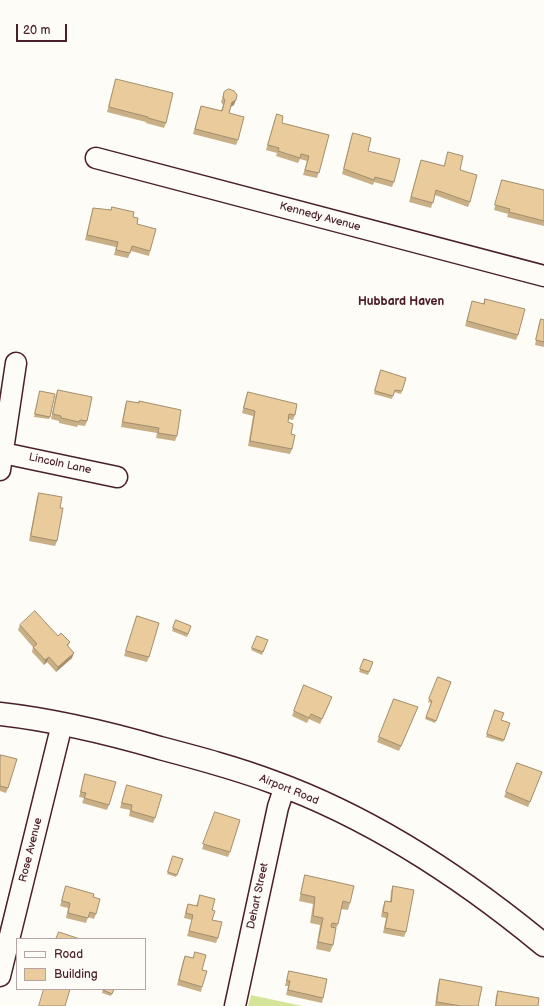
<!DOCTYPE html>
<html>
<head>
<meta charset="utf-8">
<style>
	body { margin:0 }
	#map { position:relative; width:544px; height:1006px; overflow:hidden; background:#fdfcf7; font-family:"Balsamiq Sans",sans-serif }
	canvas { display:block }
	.legend { position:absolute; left:16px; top:938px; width:130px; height:52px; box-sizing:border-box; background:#fdfcf7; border:1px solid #b5a4a5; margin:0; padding:5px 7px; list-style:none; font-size:12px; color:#4a1f2b }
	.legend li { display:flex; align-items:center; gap:8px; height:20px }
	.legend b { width:20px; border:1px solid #b5a4a5 }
	.scale { position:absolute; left:16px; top:24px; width:51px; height:18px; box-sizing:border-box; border:2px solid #4a1f2b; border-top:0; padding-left:5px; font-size:12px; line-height:14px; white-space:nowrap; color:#4a1f2b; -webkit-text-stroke:3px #fdfcf7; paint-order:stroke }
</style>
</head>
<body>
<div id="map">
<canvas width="544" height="1006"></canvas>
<ul class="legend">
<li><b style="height:5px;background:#fdfcf7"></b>Road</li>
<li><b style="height:11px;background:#e9cb9c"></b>Building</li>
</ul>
<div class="scale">20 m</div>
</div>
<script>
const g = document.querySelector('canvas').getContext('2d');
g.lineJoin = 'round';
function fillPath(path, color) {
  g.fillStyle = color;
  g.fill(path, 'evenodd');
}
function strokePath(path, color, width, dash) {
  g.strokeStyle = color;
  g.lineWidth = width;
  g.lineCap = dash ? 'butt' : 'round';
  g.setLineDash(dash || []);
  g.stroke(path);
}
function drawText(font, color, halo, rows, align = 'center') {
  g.font = font + ' "Balsamiq Sans",sans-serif';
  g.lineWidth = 3;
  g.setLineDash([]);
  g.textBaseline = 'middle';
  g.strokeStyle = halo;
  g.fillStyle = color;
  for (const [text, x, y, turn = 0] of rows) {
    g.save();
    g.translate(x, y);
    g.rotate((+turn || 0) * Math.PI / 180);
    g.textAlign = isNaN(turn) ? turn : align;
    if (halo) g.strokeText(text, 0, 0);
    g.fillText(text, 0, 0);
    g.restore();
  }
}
const green = new Path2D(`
	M251,995L302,1006H248Z`);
const street = new Path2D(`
	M96,158L544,276
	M3,453L117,477
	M0,470L16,363
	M0,976L62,724
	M235,1006L278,807L285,786`);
const secondary = new Path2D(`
	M0,714C54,720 108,733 160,748C198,758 236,768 273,782C372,818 463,878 544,945`);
const wall = new Path2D(`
	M116,79L166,123L164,128L146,123V122L107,112Z
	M224,92L234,105L231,107L229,113L238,140L236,145L193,134L201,106L221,111L223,105L221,102Z
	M275,119L282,123L329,135L317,178L303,175L307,161L300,159L298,163L276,156L277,153L266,150Z
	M353,133L394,182L392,187L374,182L373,185L342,174L351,138Z
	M448,152L460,170L470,202L468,207L435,195L431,208L409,202L421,160L444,166Z
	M502,180L544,190V226L507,217L508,214L494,210Z
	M112,207L133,217L150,251L149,256L131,251L128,258L114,255L116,247L85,240L93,208L111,210Z
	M485,299L518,335L516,340L465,326L472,301L483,304Z
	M541,319L544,320V347L535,345L539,324Z
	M380,372L406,378L401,394L394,392L392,399L374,394Z
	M58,390L87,421L85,426L78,425L77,427L59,423V421L51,419L56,395Z
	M40,391L50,417L49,419L34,417Z
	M248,392L295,415L293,420L288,419V422L291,434L292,449L290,454L248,446L253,416L242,413L246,397Z
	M127,401L138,403L139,401L177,436L175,441L156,438L157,433L121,427L125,406Z
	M39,493L60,508L57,541L55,546L29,541L37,498Z
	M137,616L149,657L147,662L124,656Z
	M176,620L191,626L187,637L172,631Z
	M20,625L70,642L68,646L72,658L56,672L47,662L44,665L32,652L33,647L18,630Z
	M268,640L262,655L251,650L252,648Z
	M364,659L373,662L368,675L359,672Z
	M438,677L451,682L435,723L425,719L431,703L428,702Z
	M304,685L330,702L320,724L309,719L307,723L292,716Z
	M394,699L418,707L399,751L377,742Z
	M495,710L501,720L510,723L503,742L486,737Z
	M0,758L8,788L6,793L0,791Z
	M517,763L542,772L528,807L504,797Z
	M85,774L109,805L107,810L82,803L84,798L79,797Z
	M127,785L155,818L153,823L129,816L130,810L120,808Z
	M215,812L230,852L228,857L202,849Z
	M172,858L183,859L176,877L167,874Z
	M305,875L350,903L348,910L341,909L338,924L335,931L333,945L330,952L316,949L320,925L310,923L313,904L299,901L303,882Z
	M66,886L93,897L96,914L94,919L88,917L86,923L66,918L68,908L60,906Z
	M393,886L406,932L404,937L383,933L386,918L381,917L383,906L385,901L390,902L391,891Z
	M200,895L212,910V920L218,938L216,943L187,936L192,920L184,918L186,909L188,904L196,906Z
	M195,952L202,970V987L201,992L177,985L183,961L185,956L193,958Z
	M289,971L323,998L322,1003L286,995L288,986H285Z
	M440,979L478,1006H435L438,984Z
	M103,989H114L111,996L102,993Z
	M498,991L538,1006H495L496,996Z`);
const shadedWall = new Path2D(`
	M236,100L234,105L230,107L232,102Z
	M74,653L72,658L56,672L58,667Z
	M49,657L47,662L44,665L45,660Z`);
const building = new Path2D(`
	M116,79L173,93L166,123L148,118V117L109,107Z
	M229,89L234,91L237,95L236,100L232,102L229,113L244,117L238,140L195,129L201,106L222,111L225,100L223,97L224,92Z
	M277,114L283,116L282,123L329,135L319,173L305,170L309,156L301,154L300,158L278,151L279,148L268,145Z
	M353,133L371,138L368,151L400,159L394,182L375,177L374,180L344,169Z
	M448,152L463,156L460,170L477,175L470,202L436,190L433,203L411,197L421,160L444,166Z
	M502,180L544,190V221L509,212L510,209L495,205Z
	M112,207L134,212L133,217L138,218L137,224L156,229L150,251L132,246L130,253L116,250L118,242L87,235L93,208L111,210Z
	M485,299L525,309L518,335L467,321L472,301L484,304Z
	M541,319L544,320V342L536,340Z
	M381,370L406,378L402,391L395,390L393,396L375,391Z
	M58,390L92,397L87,421L80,420L79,422L61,418V416L53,414Z
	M40,391L55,394L50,417L35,414Z
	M248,392L297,404L295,415L289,414L288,422L293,424L291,434L295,435L292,449L250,441L255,411L244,408Z
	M127,401L139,403V401L181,410L177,436L158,433L159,428L123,422Z
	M39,493L62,497L60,508H63L57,541L31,536Z
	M35,611L58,636L61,633L70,642L67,645L74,653L58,667L49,657L45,660L33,647L37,644L20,625Z
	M137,616L159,623L149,657L126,651Z
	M176,620L191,626L188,634L173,628Z
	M257,636L268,640L263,652L252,648Z
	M364,659L373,662L369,672L360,669Z
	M438,677L451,682L436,721L426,717L432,701L429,699Z
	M304,685L332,697L322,719L311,714L309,718L294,711Z
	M394,699L418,707L401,746L379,737Z
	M495,710L504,713L501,720L510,723L504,740L487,734Z
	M1,755L17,759L8,788L0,786V759Z
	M517,763L542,772L530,802L506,792Z
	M85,774L116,782L109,805L84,798L86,793L81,792Z
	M127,785L162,795L155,818L131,811L132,805L122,803Z
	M215,812L240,820L230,852L203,844Z
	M173,856L183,859L177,875L168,872Z
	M305,875L354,886L350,903L343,901L338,924L332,923L331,927L336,928L333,945L318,942L323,918L313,916L315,897L301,894Z
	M66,886L94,894L93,897L100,899L96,914L90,912L88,918L68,913L70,903L62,901Z
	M393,886L414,890L406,932L385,928L388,913L383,912L385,901L391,902Z
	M200,895L215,899L212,910L215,911L212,920L222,922L218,938L189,931L193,915L186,913L188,904L197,906Z
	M59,932L80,939H56Z
	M195,952L206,955L202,970L207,971L202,987L179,980L185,956L193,958Z
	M289,971L327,979L323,998L288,990L290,981H287Z
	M440,979L482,987L478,1006H461L437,1002Z
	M44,989H70L65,1006H39Z
	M104,989H114L112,994L103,990Z
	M498,991L539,998L538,1006H496Z`);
const streetNames = [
	["Kennedy Avenue",320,217,15],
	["Lincoln Lane",60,464,12],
	["Airport Road",289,790,22],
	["Rose Avenue",31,850,-76],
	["Dehart Street",258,896,-78]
];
const neighbourhoodNames = [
	["Hubbard Haven",401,302]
];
fillPath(green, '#d4e498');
strokePath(street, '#4a1f2b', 23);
strokePath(secondary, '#4a1f2b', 25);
strokePath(street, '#fdfcf7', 20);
strokePath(secondary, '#fdfcf7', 22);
fillPath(wall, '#c8af86');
fillPath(shadedWall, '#a38e6d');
fillPath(building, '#e9cb9c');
strokePath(building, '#a38e6d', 1);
drawText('11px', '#4a1f2b', '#fdfcf7', streetNames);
drawText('bold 12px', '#4a1f2b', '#fdfcf7', neighbourhoodNames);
</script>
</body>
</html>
